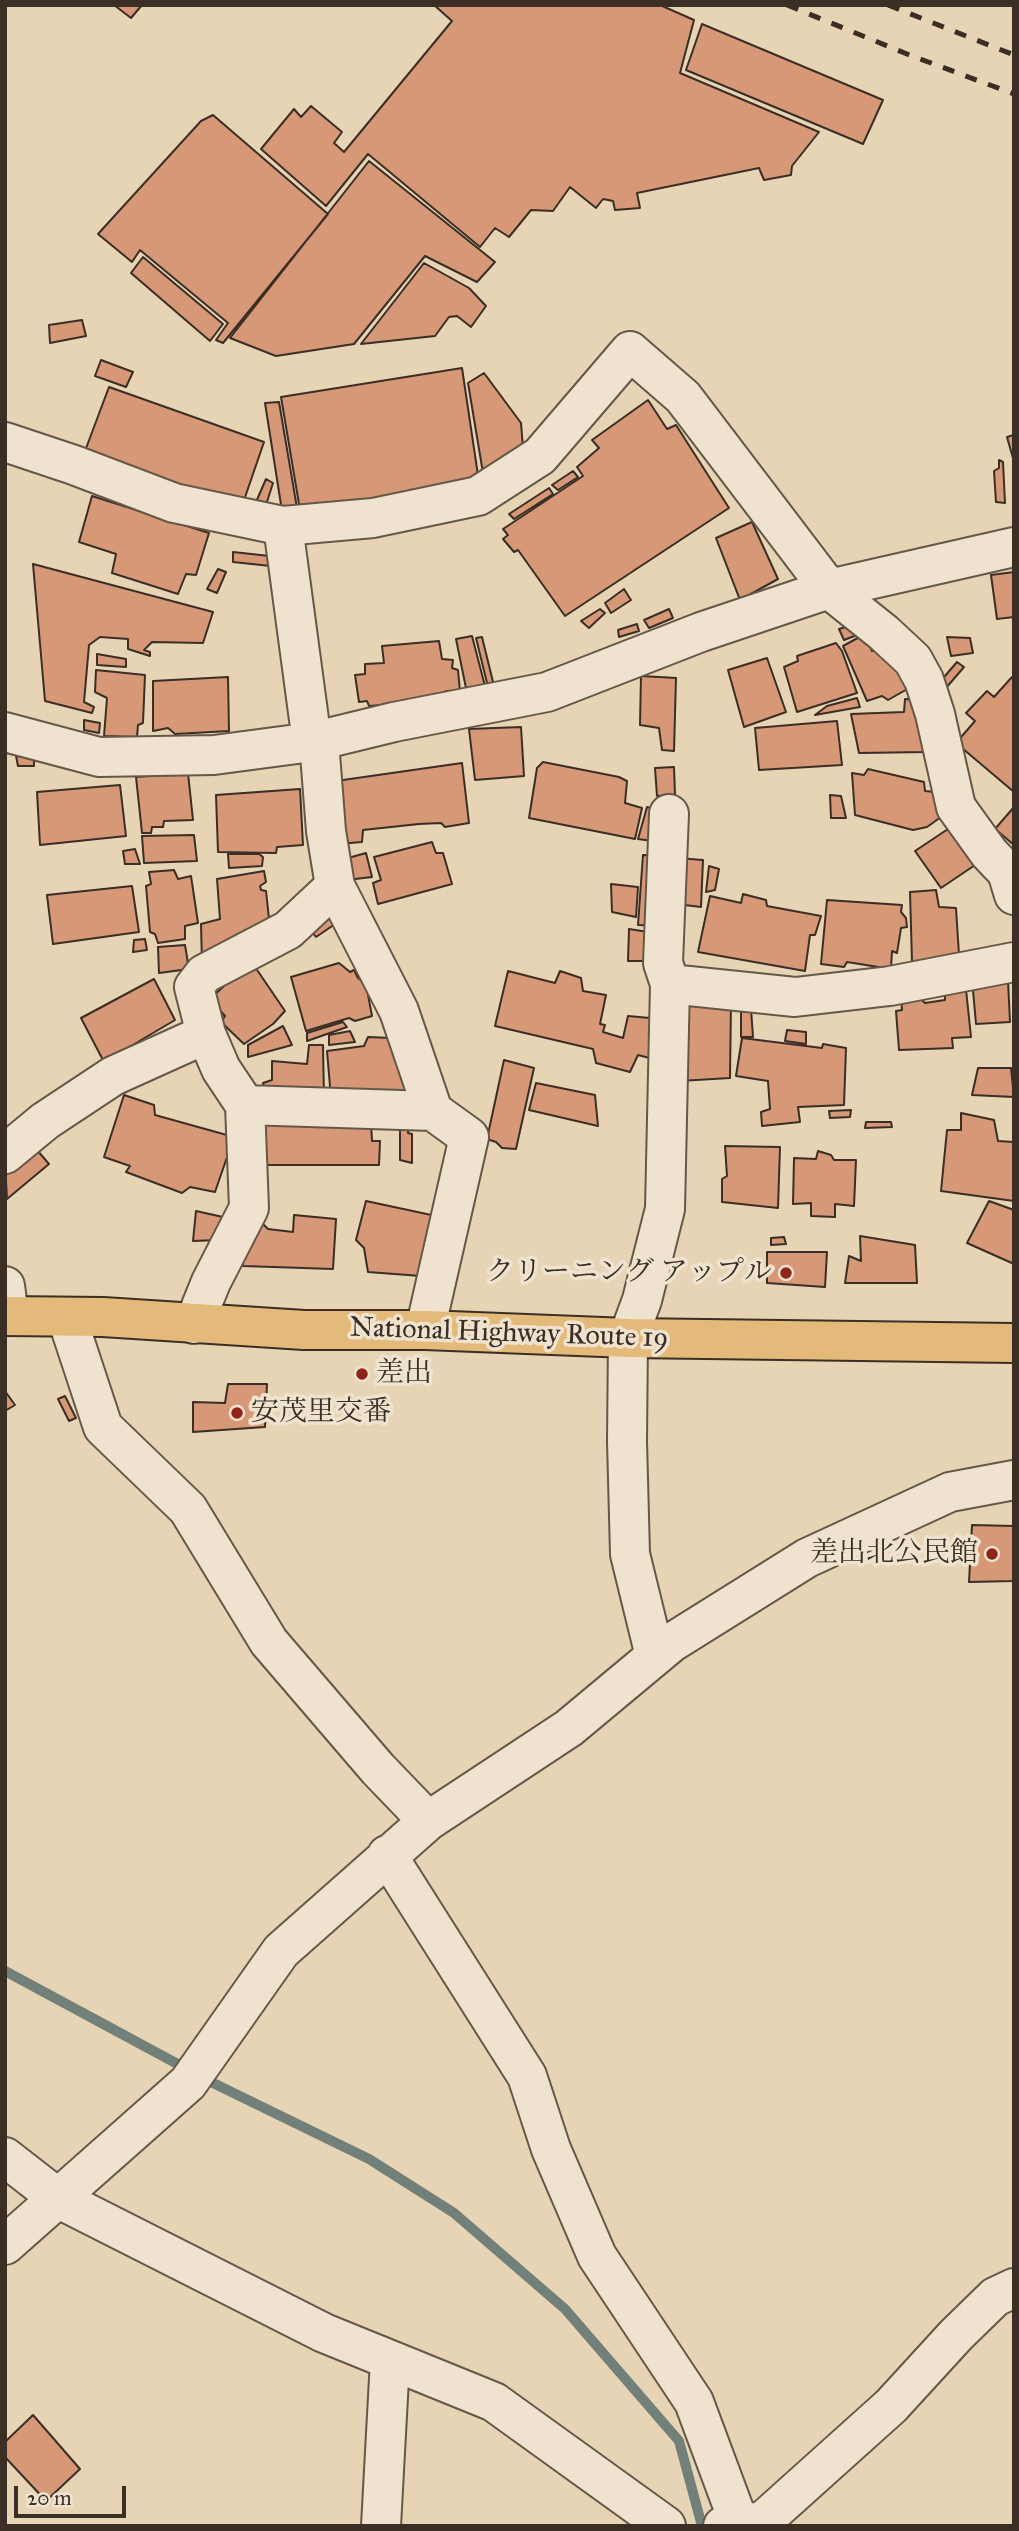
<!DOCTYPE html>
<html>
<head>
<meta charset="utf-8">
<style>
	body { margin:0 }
	#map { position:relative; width:1019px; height:2531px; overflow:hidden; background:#e6d4b5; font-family:"IM FELL Great Primer",serif }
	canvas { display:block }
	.frame { position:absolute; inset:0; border:7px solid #3a2e25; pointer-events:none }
	.scale { position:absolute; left:14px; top:2486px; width:112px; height:32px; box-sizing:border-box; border:4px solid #3a2e25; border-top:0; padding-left:9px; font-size:21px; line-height:24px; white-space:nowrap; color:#3a2e25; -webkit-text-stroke:5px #efe3cf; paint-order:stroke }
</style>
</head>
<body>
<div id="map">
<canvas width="1019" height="2531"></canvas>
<div class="frame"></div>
<div class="scale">20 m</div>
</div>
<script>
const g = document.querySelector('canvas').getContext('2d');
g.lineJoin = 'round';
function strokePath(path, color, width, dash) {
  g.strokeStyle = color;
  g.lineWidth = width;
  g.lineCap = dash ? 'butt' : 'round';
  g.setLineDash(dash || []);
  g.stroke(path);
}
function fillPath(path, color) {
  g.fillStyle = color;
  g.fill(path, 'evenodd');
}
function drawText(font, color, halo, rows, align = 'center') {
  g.font = font + ' "IM FELL Great Primer","Noto Serif JP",serif';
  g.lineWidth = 7;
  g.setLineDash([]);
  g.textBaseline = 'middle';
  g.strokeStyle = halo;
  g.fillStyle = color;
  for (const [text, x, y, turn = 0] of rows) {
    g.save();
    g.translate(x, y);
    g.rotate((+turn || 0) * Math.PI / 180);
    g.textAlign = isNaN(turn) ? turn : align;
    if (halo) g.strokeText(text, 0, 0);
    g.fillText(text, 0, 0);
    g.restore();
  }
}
const stream = new Path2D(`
	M5,1971L211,2082L369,2159L454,2213L565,2309L679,2441L702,2526`);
const building = new Path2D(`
	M114,5H142L131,18Z
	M434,5H660L694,20L680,73L819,132L792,166L791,175L764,180L759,168L637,193L640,208L615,210L613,201L603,199L596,208L570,187L553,211L531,210L509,237L495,228L480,247L368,154L326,206L261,149L294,109L301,117L311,106L342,132L334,143L344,152L452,21Z
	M702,24L883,100L863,144L686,70Z
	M213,115L328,214L223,343L216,340L228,323L140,250L132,262L98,234L201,121Z
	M369,161L495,262L477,282L425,256L354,344L276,356L230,338Z
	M143,257L223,324L210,341L131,273Z
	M424,263L469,288L486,306L471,327L457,316L449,317L435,336L361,344Z
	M82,320L86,336L50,343L49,325Z
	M101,360L133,372L126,387L95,376Z
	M462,368L479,482L300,510L281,397Z
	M484,373L521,423L523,448L484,479L468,383Z
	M109,387L264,442L242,506L85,451Z
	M648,400L667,429L676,425L729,508L565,616L518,550L514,552L503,539L508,535L503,529L583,476L577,467L599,448L592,440Z
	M279,402L297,508L282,511L265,403Z
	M1014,435V462L1007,437Z
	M999,460L1003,462L1005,503L996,502L994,471L999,468Z
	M573,471L578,477L558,490L552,485Z
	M266,479L273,483L265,508L256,502Z
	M549,488L553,494L514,519L509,514Z
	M92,496L209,533L196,575L186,574L178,594L112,573L116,554L79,542Z
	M752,522L778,579L740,600L716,538Z
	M233,552L279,557L280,567L233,562Z
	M33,564L213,612L203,643L152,642L144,650L150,652V656L128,649V639L100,637L89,645L84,702L94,707L92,713L45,701Z
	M218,569L226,572L217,593L207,589Z
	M1014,572V617L997,619L991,575Z
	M624,589L631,600L611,613L605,603Z
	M600,609L605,613L589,628L581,621Z
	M669,609L673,618L649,628L644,620Z
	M637,624L639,631L619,637L618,630Z
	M856,624L865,632L844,640L839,629Z
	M865,634L872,651L889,646L911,687L888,700L882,696L867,701L843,646Z
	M472,636L486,690L467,693L456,639Z
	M482,637L494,686L488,687L476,638Z
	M947,637L970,638L973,653L951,656Z
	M439,641L442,659L453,660L452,668L458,670L460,692L446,691L445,700L369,706L367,701L359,702L355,675L365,674V664L384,663L382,646Z
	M836,643L842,651L857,693L797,712L784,667L798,661L797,656Z
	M97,654L126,659V667L97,665Z
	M767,658L786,712L744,727L728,670Z
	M957,662L964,667L946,688L939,683Z
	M96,670L145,675L143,723L138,725L137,737L104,736L107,698L95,692Z
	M641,676L676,678L674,751L662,750L659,728L640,725Z
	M228,677L229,731L175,734L168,728L153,731V681Z
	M1012,677L1014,679V792L956,743L975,721L966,713L987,691L994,697Z
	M857,698L860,707L815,715L827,706Z
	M905,699L923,700L926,752L859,753L851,714L904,712Z
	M84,720L100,723L99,733L84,730Z
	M837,721L842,765L759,770L755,728Z
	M521,727L524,776L475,780L469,729Z
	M16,756L34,757V766H18Z
	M543,762L619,777L627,781L625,803L642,808L635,839L529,818L537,768Z
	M462,763L469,823L445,827L441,823L419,824L363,830L362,842L338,844L336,781Z
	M674,767L675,795L657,796L655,768Z
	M868,769L924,782L925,791L945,793L948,812L927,827L913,830L855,815L852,773L864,775Z
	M188,773L193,820L164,821L163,827H152L151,833H142L136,777Z
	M120,785L126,836L40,845L37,792Z
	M300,789L303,845L277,847L276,853L218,852L216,795Z
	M830,795L841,796L846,818H831Z
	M647,807L663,811L660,842L638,839Z
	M1014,807V845L995,829Z
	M954,825L981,861L941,888L915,851Z
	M194,835L197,861L144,863L142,836Z
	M432,842L436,853H443L452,884L378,904L373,883L381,880L374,857Z
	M135,849L140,864H125L123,851Z
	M366,853L372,877L347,880L341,860Z
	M228,854H259L263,857L262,866L229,868Z
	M643,855L660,856L657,926L638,925Z
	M677,858L703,860L701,907L676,904Z
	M709,866L719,869L715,890L706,892Z
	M174,870L178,879L191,876L198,923L185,926V939L158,943L155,934L150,932L146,886L151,884L149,872Z
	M264,871L266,882L260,886L261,890L266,891L270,928L202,964L201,924L220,919L217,879Z
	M611,884L638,887L636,917L612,912Z
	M132,886L139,932L53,944L47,895Z
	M936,890L939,907L956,908L959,955L933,962H912L910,892Z
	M743,894L766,900L767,906L821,916L815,935H810L805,971L698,952L710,896L741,903Z
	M827,900L902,905L901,912L906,918L907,927L901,928L897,953L892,951L891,969L847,962L844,967L821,964Z
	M330,901L341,920L316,937L303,920Z
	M629,929L655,933L653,961H628Z
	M145,939L147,950L133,952L134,940Z
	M185,945L189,969L159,973L158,947Z
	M251,961L285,1011L273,1024L244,1044L221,1022L225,1016L210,999Z
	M339,963L350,972L354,970L358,978L366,984L372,1016L355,1021L349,1018L306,1031L291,977Z
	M508,971L555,983L560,971L581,978L583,991L606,995L600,1024L605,1025L603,1032L623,1038L628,1016L661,1019L657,1060L638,1055L630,1072L596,1063L593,1049L495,1026Z
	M154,979L175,1020L104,1062L81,1018Z
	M972,979L1008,980L1010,1022L976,1024Z
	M965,980L971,1037L952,1038L953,1048L899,1050L896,1011L902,1010L901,997H919L925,1003L945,1000V985Z
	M684,997L731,1000L730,1078L679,1081Z
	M751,1009L753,1037H741V1012Z
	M343,1022L347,1027L307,1041V1033Z
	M283,1026L292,1045L248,1057V1045Z
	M787,1030L806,1032V1044L785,1041Z
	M350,1031L355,1042L329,1045V1035Z
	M368,1037L392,1038L411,1093L331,1098L327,1051L364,1046Z
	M742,1038L822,1048L823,1044L846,1048L844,1105L798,1107L800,1122L762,1126L761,1112L770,1109L768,1081L736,1076Z
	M309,1045H323L324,1099L265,1095L263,1083L272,1080V1061L307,1064Z
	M504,1060L534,1068L516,1149L502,1148L496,1142L487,1139Z
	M978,1068H1011L1014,1097L972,1095Z
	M536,1083L595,1095L598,1126L529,1110Z
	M124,1095L154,1105L155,1115L234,1137L215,1192L190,1187L182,1193L126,1172L130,1166L104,1157Z
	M851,1110L850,1117L830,1118L829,1111Z
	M961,1113L994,1120L998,1141L1014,1142V1201L941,1191L947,1130H961Z
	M262,1121L371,1122L372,1141H380L379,1165H261Z
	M866,1122H891L892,1127L865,1128Z
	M400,1124L408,1125V1133L412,1134V1163L400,1160Z
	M31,1143L49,1164L7,1199L5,1163Z
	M725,1146L780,1147L778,1208L722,1202V1179L727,1176Z
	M818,1151L831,1155L834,1160H856L854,1206L835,1204V1217L811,1216V1203L793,1204L794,1158L816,1159Z
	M366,1201L436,1216L421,1276L368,1272L364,1248L356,1240Z
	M989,1201L1014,1210V1264L967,1243Z
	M196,1211L223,1217L218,1240L193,1241Z
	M294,1215L336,1219L333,1269L243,1266L242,1240L249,1224L264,1225L268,1229L293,1232Z
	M860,1236L915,1245L917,1283H845L849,1256L861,1261Z
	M784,1237L786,1244L771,1245V1238Z
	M767,1252H827L825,1287L767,1283Z
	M228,1384H267L265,1427L193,1432V1402L225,1403Z
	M5,1391L15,1405L5,1411Z
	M65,1396L76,1418L69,1421L58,1399Z
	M972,1525L1014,1526V1581L969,1582Z
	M33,2415L80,2469L46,2501L5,2457V2442Z`);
const minor = new Path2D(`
	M5,442L74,465L174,503L283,526L373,518L478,496L540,456L630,351L683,397L829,589L884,633L913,660L924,680L935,714L956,807L989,853L1007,872L1014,895
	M283,526L312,742
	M5,732L99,757L214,755L312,742L394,722L547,692L701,632L829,589L1014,547
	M319,741L326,831L335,886L399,1011L433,1111
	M670,984L795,997L890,986L1014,962
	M245,1105L433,1111L469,1137L425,1330
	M5,1154L45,1121L113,1076L206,1034
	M5,1286L9,1316
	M67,1318L103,1427L188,1509L269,1642L378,1769L428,1821
	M194,1324L211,1282L249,1208L245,1105L221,1069L206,1034L194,987L204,974L288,930L335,886
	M655,1656L630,1554L627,1441L628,1338L642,1300L665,1209L670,984L663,963L669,814
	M387,1855L527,2076L551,2149L597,2256L694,2402L739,2523
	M5,2157L59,2199L324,2333L494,2402L666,2526
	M5,2245L188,2083L281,1951L428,1821L569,1728L671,1643L807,1558L950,1492L1014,1480
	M381,2526L390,2360
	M723,2526L763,2521L891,2406L956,2335L995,2297L1014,2288`);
const highway = new Path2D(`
	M5,1316L103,1317L304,1330H425L628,1338L1014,1343`);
const rail = new Path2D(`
	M787,5L907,54L1014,94
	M888,5L1014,55`);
const markers = [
	[786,1273,7,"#8f2418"],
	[362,1374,7,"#8f2418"],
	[237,1413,7,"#8f2418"],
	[992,1554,7,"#8f2418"]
];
const poiNames = [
	["クリーニング アップル",772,1273],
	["差出",376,1374,"left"],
	["安茂里交番",251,1413,"left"],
	["差出北公民館",978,1554]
];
const streetNames = [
	["National Highway Route 19",509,1334,2]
];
strokePath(stream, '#718179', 10);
fillPath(building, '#d79878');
strokePath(building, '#3a2e25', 2);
strokePath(minor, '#655849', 42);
strokePath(highway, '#3a2e25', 42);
strokePath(minor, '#efe3cf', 38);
strokePath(highway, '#e3ba7a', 38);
strokePath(rail, '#3a2e25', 5, [12, 12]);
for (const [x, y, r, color] of markers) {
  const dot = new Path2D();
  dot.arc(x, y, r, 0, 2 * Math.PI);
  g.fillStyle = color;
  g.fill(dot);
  strokePath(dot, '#efe3cf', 2.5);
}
drawText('28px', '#3a2e25', '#efe3cf', poiNames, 'right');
drawText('28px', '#3a2e25', '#efe3cf', streetNames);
</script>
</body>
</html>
